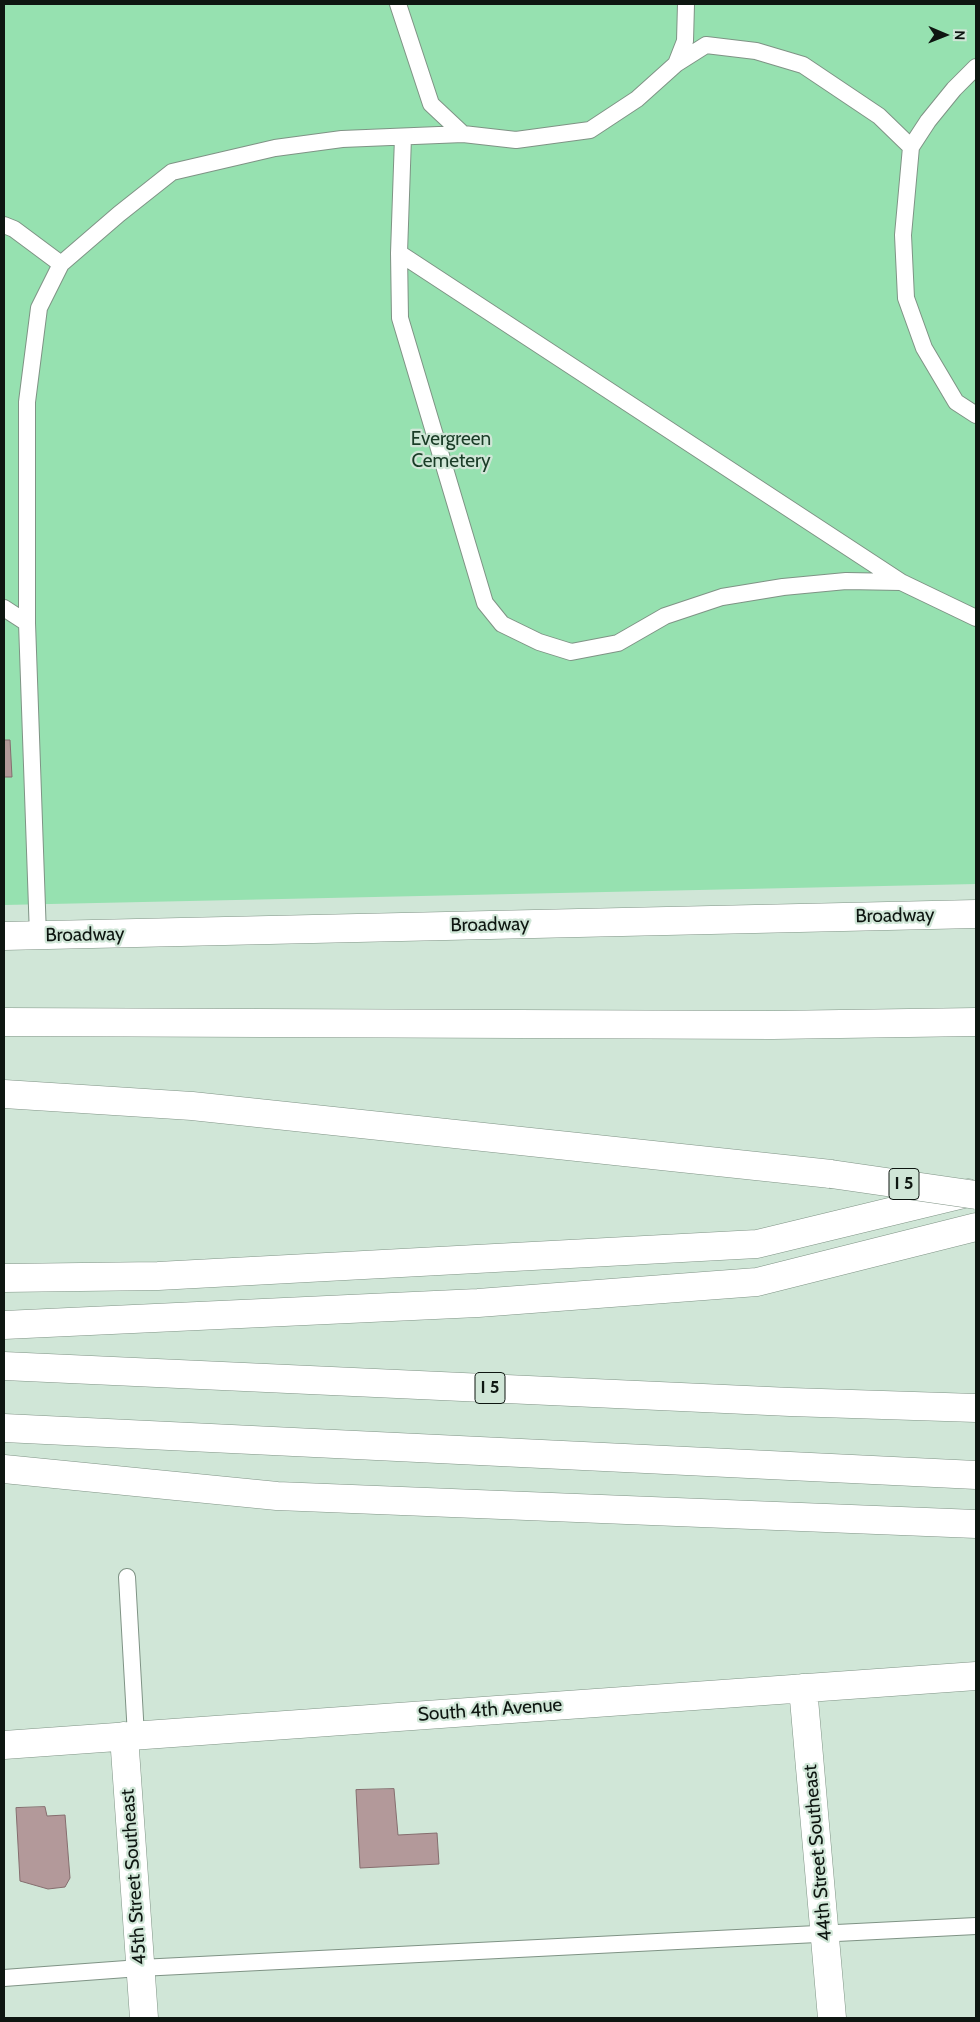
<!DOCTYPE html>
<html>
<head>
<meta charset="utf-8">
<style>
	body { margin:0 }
	#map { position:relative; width:980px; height:2022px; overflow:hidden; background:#d0e6d7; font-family:Cabin,sans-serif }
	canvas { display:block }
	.frame { position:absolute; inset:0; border:5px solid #0e1611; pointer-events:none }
	.north { position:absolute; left:920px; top:10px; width:50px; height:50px; -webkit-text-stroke:4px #d0e6d7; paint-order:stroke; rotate:91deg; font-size:14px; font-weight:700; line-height:20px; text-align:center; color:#0e1611 }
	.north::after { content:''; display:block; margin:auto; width:18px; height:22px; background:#0e1611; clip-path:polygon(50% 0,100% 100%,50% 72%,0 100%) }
</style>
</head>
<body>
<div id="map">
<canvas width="980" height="2022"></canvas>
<div class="frame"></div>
<div class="north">N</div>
</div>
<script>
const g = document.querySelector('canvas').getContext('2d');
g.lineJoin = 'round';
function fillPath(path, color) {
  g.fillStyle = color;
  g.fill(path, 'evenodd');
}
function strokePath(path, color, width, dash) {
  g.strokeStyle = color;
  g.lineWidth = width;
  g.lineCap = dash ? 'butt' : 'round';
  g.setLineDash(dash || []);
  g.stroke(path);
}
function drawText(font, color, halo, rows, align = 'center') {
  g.font = font + ' Cabin,sans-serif';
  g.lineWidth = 4.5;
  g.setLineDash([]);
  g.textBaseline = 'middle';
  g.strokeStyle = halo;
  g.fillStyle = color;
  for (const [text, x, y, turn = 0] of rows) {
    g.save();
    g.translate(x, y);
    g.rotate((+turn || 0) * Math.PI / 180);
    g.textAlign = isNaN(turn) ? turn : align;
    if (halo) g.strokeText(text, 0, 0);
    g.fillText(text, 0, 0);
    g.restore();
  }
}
const green = new Path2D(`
	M4,4H976V884L4,905Z`);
const building = new Path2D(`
	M4,740H10L12,777H4Z
	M394,1789L398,1835L437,1833L439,1864L360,1868L356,1790Z
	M45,1807L47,1816L65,1815L70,1878L65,1887L48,1889L20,1881L16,1808Z`);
const lane = new Path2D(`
	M398,4L431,104L463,134L516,140L590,130L637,99L676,64L706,45L756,51L803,65L879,116L911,147
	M676,64L685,41L686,4
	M976,67L954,89L928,121L911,147L903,235L906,298L924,348L956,402L976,415
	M403,137L399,253L400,318L485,603L502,624L539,642L571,652L618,643L665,616L722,597L783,587L846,581L901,582
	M4,225L14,229L61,264
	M399,253L901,582L976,618
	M4,608L27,623
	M38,936L27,623V402L39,308L61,264L119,214L172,172L275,148L342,139L463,134
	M127,1577L136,1736
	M4,1978L140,1968L976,1926`);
const street = new Path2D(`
	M803,1688L832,2018
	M124,1736L144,2018
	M4,1745L976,1676`);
const secondary = new Path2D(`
	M4,936L976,914`);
const highway = new Path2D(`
	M4,1022L773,1025L976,1022
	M4,1094L192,1106L831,1174
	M4,1278L158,1276L757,1244L968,1193
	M4,1325L478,1303L757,1282L976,1227
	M4,1366L790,1402L976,1408
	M4,1428L976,1475
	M4,1469L277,1496L976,1524`);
const highwayBridge = new Path2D(`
	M831,1174L976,1195`);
const shields = [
	[904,1184,30],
	[490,1388,30]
];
const shieldNames = [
	["I 5",904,1184],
	["I 5",490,1388]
];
const parkNames = [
	["Evergreen",451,439],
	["Cemetery",451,461]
];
const streetNames = [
	["Broadway",895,916,-1],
	["Broadway",490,925,-1],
	["Broadway",85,935,-1],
	["South 4th Avenue",490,1710,-4],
	["44th Street Southeast",818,1853,-95],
	["45th Street Southeast",134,1877,-94]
];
fillPath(green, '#96e1b0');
fillPath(building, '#b3999a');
strokePath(building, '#856d6e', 1);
strokePath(lane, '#7f9385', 18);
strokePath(street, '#7f9385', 29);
strokePath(secondary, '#7f9385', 29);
strokePath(highway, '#7f9385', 29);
strokePath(lane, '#fff', 16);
strokePath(street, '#fff', 28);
strokePath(secondary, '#fff', 28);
strokePath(highway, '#fff', 28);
strokePath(highwayBridge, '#7f9385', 29, []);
strokePath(highwayBridge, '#fff', 28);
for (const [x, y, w] of shields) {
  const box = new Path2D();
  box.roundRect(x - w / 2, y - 15.5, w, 31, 4);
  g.fillStyle = '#d0e6d7';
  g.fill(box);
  strokePath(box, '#0e1611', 1);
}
drawText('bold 18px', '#0e1611', null, shieldNames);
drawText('19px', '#1a3c27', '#d0e6d7', parkNames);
drawText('19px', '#0e1611', '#d0e6d7', streetNames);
</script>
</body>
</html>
